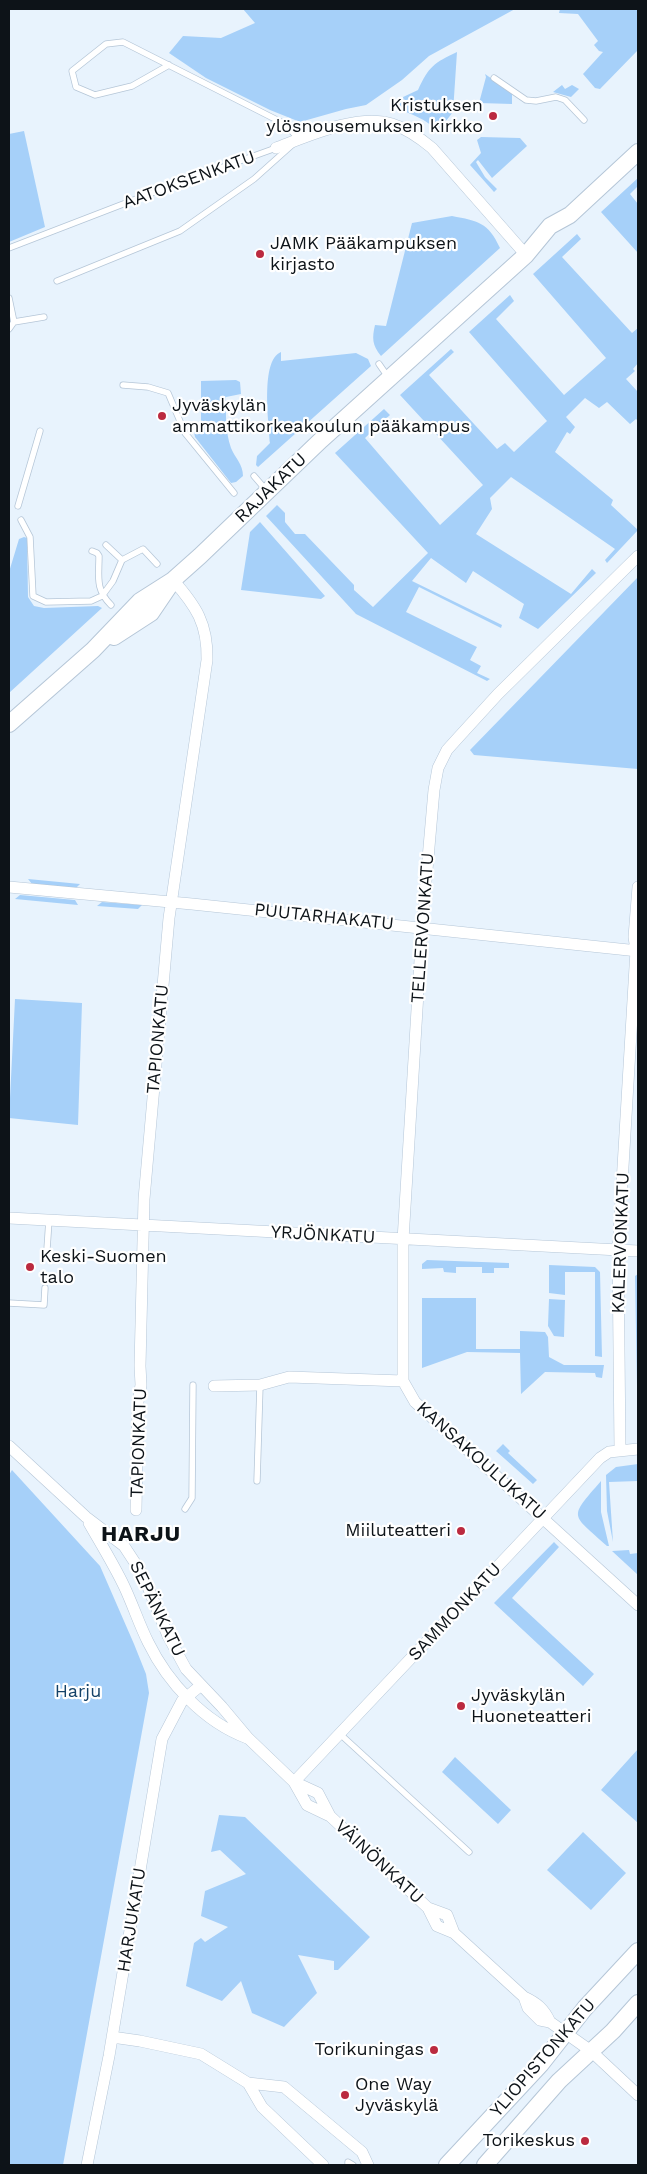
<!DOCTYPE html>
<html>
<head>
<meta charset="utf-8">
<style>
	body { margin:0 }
	#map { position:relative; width:647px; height:2174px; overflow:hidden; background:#e8f3fd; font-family:"Work Sans",sans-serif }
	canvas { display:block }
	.frame { position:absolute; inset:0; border:10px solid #0d1318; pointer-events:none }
</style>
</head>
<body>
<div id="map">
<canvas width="647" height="2174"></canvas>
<div class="frame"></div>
</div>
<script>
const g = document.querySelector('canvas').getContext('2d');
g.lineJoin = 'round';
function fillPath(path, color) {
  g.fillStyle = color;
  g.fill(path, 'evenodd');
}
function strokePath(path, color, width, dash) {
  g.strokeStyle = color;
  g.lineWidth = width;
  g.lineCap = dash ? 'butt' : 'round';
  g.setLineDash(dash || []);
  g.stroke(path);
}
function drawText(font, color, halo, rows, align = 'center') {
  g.font = font + ' "Work Sans",sans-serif';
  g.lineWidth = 4.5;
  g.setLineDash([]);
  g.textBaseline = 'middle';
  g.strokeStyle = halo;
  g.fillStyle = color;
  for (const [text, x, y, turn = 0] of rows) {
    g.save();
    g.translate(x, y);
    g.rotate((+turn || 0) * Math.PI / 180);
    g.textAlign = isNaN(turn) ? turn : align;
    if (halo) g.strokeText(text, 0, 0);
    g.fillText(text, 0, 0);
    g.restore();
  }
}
const green = new Path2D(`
	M243,9H515L429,56L402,80L366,105L346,109L300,122L270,110L206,78L169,53L183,36L221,38L255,23Z
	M560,9H638V50L600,89L595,88L583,74L603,52L599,51L594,45L598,41L578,14L559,13Z
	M457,52L453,112L438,131C425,119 413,114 396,109L401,98L418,90C429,66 434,63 457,52Z
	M485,74L512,93V104L479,103L486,77Z
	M562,85L565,89L572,85L579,89L571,97L553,92Z
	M24,131L45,227L9,242V134Z
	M481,137L520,138L527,146L492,178L478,160L476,162L485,177L497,189L494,192L470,165L481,153L477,140Z
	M638,178V186L630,194L638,204V253L601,212Z
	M452,216C478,221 488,222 500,248L381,356C372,345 372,338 375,325L386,326L412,223Z
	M577,234L581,239L562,257L632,333L638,328V363L633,369L635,371L626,379L638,392V421L636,419L630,424L607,402L599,408L585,398L566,417L575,427L570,434L567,432L555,452L613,500L611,505L638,530L607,563L605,560L615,549L511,477L490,498L492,509L476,534L571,594L592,569L596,573L538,629L519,618L524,604L473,571L466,583L431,558L412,581L502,625L501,628L419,587L406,612L477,647L470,660L481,666L477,673L490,679L487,681L356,614L266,516L277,505L285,513V522L295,534H305L354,585V590L373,607L428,553L335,453L384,409L390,415L365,438L440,525L483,485L400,395L451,349L454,352L429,375L497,449L505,443L514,452L547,421L469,332L510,295L514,301L496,319L564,395L606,358L533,274Z
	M281,352V361L356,353L368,359L371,366L258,467L256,465L257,456L270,443C269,424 260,360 281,352Z
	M236,380L240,382L241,394L226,397C226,414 225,431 231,448C235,458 243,464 243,476L236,482L231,483L195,437L194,432L201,427V381Z
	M260,522L325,596L321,599L241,590L250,532Z
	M24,537L27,538L28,597L34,606L44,608L98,606L102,608L9,693V572L19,539Z
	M638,577V769L474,755L470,750Z
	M28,879L80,884L76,888L32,884Z
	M20,895L75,900L78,905L15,899Z
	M102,902L142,905L138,909L97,906Z
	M15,999L82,1003L78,1125L9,1118Z
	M427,1260L509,1263V1268H494V1273H482V1267H456V1273L444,1272L443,1268L422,1269V1264Z
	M549,1265L595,1267L600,1272L602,1357L595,1356V1272H565V1295L549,1293Z
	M638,1274V1386H637L635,1276Z
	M422,1298H476V1349H520V1331L545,1332L548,1337L549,1357L564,1365H604L602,1378L596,1377L595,1373L545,1372L521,1394L520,1353L467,1352L422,1368Z
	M549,1299L565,1300L564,1337L554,1336L548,1326Z
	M503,1444L510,1451L508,1453L537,1480L533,1484L496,1451Z
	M638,1464V1481L609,1482L613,1542L607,1511L606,1475L616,1467Z
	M12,1470L100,1566L134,1644L146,1674L149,1693L63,2165H9V1475Z
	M601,1481V1512L609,1546H607C571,1513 568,1519 601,1481Z
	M554,1542L559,1547L512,1598L594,1674L583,1686L494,1603Z
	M629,1550L630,1554L638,1553V1575L612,1551Z
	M638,1749V1823L601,1790Z
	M455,1757L511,1810L498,1824L442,1772Z
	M219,1815L245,1817L370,1937L338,1970H334V1961L298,1955L317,1993L284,2027L252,2013L241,1981L222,2001L186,1986L194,1943L201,1938L205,1942L228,1927L201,1916L205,1891L246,1874L220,1850L211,1852Z
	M583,1832L626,1873L591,1910L547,1870Z`);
const service = new Path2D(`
	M169,65L132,86L95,95L76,87L72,71L106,44L123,42L285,124L299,139
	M494,78L526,100L536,101L556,97L565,100L584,120
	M9,248L170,186L276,148
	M57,281L180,231L254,179L292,145
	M9,298L14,322L44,317
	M9,329L14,322
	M379,364L388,377
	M123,385L148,387L168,393L185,433L234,493
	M254,476L266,490
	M18,506L40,431
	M21,520L30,537L33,596L46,602L91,601L102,596L113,581L122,560L143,549L157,564
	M106,545L122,560
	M92,551L97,553L99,556C99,577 95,589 111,605
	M47,1249L49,1220
	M9,1303L44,1305L45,1288
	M257,1481L260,1385
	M185,1509L192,1498L193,1385
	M340,1734L469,1852
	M348,2165V2162L353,2165`);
const minor = new Path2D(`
	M276,148C308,136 358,113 392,124C408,129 420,138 432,148L526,255
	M638,556L498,694L456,740L447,750L438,768L434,790L422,927L403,1240V1381L415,1402L638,1605
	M9,887L192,904L638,951
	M9,1218L638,1251
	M214,1386L260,1385L289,1377L403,1381
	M9,1446L86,1517L124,1546L143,1575L168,1636L186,1669L222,1707L248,1738L294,1782L307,1805L330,1816L428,1908L437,1926L454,1933L524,1997C537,2003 544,2009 550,2022
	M620,1450L618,1250L636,950L634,937L638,887
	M136,1510L138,1402L141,1385L140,1366L144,1199L169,918L207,660C208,624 196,606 173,580
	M89,1523C101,1544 114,1565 124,1586C133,1605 139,1624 148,1642C168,1683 204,1722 247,1738
	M294,1782L600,1458L609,1452L638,1449
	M294,1782L318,1793L330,1816
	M428,1908L447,1915L454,1933
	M524,1997L528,2008L540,2020L550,2022L591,2051L638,2095
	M112,2037L140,2041L201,2054L248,2083L284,2087L362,2152L368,2165
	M248,2083L262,2107L323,2165
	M87,2165L109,2056L162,1739L182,1701L200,1686`);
const secondary = new Path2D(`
	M114,637L151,613L170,585
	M9,724L93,650L140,601L173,580L200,556L321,440L526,255L550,226L570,215L638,152
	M447,2165L541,2064L585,2008L638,1951
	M485,2165L559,2081L613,2031L638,2003`);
const markers = [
	[493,116,5,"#bb2a3f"],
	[260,254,5,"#bb2a3f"],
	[162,416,5,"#bb2a3f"],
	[30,1267,5,"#bb2a3f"],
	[461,1531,5,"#bb2a3f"],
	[461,1706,5,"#bb2a3f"],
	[434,2050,5,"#bb2a3f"],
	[345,2095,5,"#bb2a3f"],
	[585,2141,5,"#bb2a3f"]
];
const poiNames = [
	["Kristuksen",483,106,"right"],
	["ylösnousemuksen kirkko",483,127,"right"],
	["JAMK Pääkampuksen",270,244],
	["kirjasto",270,265],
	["Jyväskylän",172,406],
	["ammattikorkeakoulun pääkampus",172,427],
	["Keski-Suomen",40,1257],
	["talo",40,1278],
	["Miiluteatteri",451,1531,"right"],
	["Jyväskylän",471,1696],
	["Huoneteatteri",471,1717],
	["Torikuningas",424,2050,"right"],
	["One Way",355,2085],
	["Jyväskylä",355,2106],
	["Torikeskus",575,2141,"right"]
];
const streetNames = [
	["AATOKSENKATU",189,180,-20],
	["RAJAKATU",271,488,-44],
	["PUUTARHAKATU",324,917,6],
	["TELLERVONKATU",423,928,-86],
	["TAPIONKATU",158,1039,-85],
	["YRJÖNKATU",323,1235,3],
	["KALERVONKATU",621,1243,-88],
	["TAPIONKATU",139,1443,-88],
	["KANSAKOULUKATU",481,1461,42],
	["SEPÄNKATU",157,1609,64],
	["SAMMONKATU",455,1612,-47],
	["VÄINÖNKATU",379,1862,43],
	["HARJUKATU",132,1920,-81],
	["YLIOPISTONKATU",543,2058,-49]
];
const parkNames = [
	["Harju",78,1692]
];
const districtNames = [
	["HARJU",141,1535]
];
fillPath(green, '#a6d0f9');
strokePath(service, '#b5c6d7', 7);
strokePath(minor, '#b5c6d7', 12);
strokePath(secondary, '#b5c6d7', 18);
strokePath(service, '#fff', 5.5);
strokePath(minor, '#fff', 11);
strokePath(secondary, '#fff', 16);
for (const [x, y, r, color] of markers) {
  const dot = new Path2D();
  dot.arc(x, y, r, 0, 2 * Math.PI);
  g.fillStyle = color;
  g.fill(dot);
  strokePath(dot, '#fff', 2);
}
drawText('18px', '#0d1318', '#fff', poiNames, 'left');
drawText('18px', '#0d1318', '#fff', streetNames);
drawText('18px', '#144268', '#fff', parkNames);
g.letterSpacing = '1px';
drawText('bold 22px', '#0d1318', '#fff', districtNames);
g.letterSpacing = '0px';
</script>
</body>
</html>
